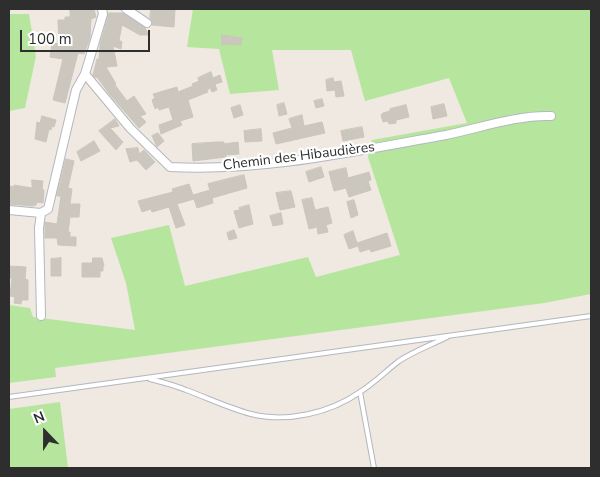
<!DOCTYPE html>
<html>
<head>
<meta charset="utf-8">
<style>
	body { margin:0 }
	#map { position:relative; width:600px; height:477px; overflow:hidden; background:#efe9e1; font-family:"Nunito Sans",sans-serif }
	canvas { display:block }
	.frame { position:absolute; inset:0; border:10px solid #2e2e2e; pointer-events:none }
	.north { position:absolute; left:20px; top:407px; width:50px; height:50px; -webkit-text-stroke:4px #fff; paint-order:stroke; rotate:338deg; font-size:14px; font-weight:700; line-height:20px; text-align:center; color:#2e2e2e }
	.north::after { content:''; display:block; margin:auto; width:18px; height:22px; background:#2e2e2e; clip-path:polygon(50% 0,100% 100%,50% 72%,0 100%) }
	.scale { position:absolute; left:20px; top:30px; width:130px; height:22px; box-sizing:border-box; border:2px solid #2e2e2e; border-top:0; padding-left:6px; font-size:15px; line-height:18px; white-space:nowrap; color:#2e2e2e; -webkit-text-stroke:4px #fff; paint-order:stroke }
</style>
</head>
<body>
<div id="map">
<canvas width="600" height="477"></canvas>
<div class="frame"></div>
<div class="north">N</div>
<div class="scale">100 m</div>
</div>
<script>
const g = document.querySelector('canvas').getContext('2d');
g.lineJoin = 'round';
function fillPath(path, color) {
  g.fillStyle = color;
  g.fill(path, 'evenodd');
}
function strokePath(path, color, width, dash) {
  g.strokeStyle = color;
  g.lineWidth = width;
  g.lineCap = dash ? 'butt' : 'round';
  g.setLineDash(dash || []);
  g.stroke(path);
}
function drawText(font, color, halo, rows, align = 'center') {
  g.font = font + ' "Nunito Sans",sans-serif';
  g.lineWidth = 4.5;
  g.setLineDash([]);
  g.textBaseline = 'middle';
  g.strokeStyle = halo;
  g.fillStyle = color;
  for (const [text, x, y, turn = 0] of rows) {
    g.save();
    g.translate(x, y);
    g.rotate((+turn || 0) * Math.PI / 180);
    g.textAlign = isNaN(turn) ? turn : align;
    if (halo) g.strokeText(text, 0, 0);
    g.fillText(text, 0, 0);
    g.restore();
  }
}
const green = new Path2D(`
	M193,9H591V294L544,303L55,368L56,377L9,383V305L30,308L33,317L135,330L126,283L111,238L169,225L185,286L308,257L316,277L400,255L368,157L372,140L467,123L449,78L365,101L351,50H272L279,90L230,94L219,49L187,47Z
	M9,14H29L36,56L25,108L9,111Z
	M60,402L68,468H9V409Z`);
const building = new Path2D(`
	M70,9H94L96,17L91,19L90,38L84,54L78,53L65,103L53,100L63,59L50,57L52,44L59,43L58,20H65V17H70Z
	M151,9H175L174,27L152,25V21L150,18Z
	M109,13H122L145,28L149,35H140L122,25L119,40L122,42L121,49L113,46L117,66L106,67L116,84L115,85L127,101L134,96L146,114L140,116L146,122L139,128L110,95L97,77L96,78L93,75L97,59H99L100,45Z
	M222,35L242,38L241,45L230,44L222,45Z
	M211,72L213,78L220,75L222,82L215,84L217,90L212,92L209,86V89L207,90L208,92L188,100L193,117L180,121L182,125L161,134L159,125L173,120L169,107L159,110L158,107L155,109L152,100L155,98L153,94L177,87L178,92L193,86L192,84L199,81L198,78Z
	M333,78L334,82L341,81L344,96L336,97L335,90L327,91L326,80Z
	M322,99L324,106L316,108L314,101Z
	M284,103L287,114L279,116L277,105Z
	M444,104L447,116L433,119L431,107Z
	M240,105L243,115L234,118L231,108Z
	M406,105L409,117L396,120V123L389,124L388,121L383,122L381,115L383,113L390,111V109Z
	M302,115L304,126L322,122L325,133L276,144L273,133L292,128L289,119Z
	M42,116L56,120L54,127L52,126L51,130L49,129L46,142L35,139L37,122L40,123Z
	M115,119L119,126L110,128L123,142L116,150L99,131Z
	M362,127L364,137L343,141L341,131Z
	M261,129L262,141L245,142L244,131Z
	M158,133L164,141L157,147L152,136Z
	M94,141L100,151L81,161L77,152Z
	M217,142H224V144L238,142L239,154L226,155V157L193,161L192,144Z
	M138,148L139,154L144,150L155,162L146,170L137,160L130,162L126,149Z
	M66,159L74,161L68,188L72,189L70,204H80L79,217H70L68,232H70V237H76V246L58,245L57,238H45V222L57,224L61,196H57Z
	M321,167L324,177L309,182L306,172Z
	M346,168L348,178L369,172L371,180L368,181L371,190L349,197L346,188L334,191L329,172Z
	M244,175L247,188L212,198L213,203L197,208L194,199L177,204L185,225L176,228L169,207L152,212L151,209L142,212L138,201L173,192L172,189L189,184L193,195L210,190L208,184Z
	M32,180L43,181L42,189L44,190L43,203L37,202L36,205L33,206L9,204V186L14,187V185L32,188Z
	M291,191L295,207L280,210L276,193Z
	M312,198L315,210L328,207L332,223L326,225L328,232L318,234L317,227L309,229L302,200Z
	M354,200L358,215L351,218L347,202Z
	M249,205L253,224L239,228L234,211L240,210L239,208Z
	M281,213L283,224L273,226L270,216Z
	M234,230L237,238L229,240L227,233Z
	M353,231L357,243L387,233L391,246L371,252L370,249L360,252L357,243L358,246L349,249L344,235Z
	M61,258V276H51V259Z
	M93,258H102L104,266H103V271H100V277H82V263H92Z
	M9,266L26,267L25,279L28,280V300H22L21,304L14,303L15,297L10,296L12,278H9Z`);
const lane = new Path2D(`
	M150,379C162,382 174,385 186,390C208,398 228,408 251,414C287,423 330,413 360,392C374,383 386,371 399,361C414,351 431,345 447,337
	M360,392L374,468
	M9,397L591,316`);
const street = new Path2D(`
	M126,9L147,23
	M85,74L130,128L170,167C262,172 356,151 446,135C480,128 516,115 551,116
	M9,210L41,213L48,209L76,90L85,74L103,14L102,9
	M41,213L39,228L41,316`);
const streetNames = [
	["Chemin des Hibaudières",299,157,-7]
];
fillPath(green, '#b6e59e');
fillPath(building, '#cbc7bf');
strokePath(building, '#cbc5ba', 1);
strokePath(lane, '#b4b7c1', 6);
strokePath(street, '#b4b7c1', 10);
strokePath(lane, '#fff', 4);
strokePath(street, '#fff', 8);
drawText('14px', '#2e2e2e', '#fff', streetNames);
</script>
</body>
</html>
